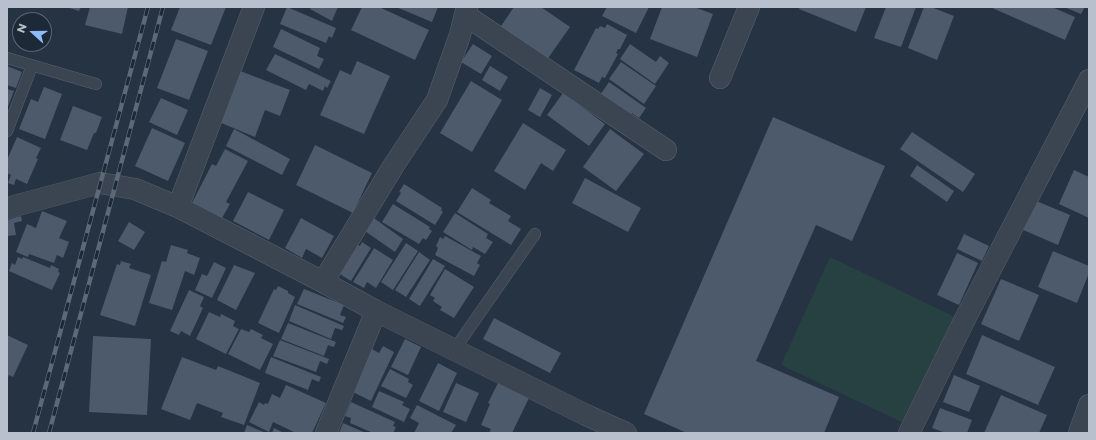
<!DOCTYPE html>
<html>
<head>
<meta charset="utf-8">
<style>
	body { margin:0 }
	#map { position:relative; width:1096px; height:440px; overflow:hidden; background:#253342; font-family:Montserrat,sans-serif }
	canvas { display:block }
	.frame { position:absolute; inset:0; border:8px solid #b7c0cc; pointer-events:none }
	.north { position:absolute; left:12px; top:12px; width:40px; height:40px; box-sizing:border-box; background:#1e2937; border:1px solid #5b6573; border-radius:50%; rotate:291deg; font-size:11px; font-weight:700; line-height:16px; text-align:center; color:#b7c0cc }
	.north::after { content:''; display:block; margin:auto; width:14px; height:18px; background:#8dbcfa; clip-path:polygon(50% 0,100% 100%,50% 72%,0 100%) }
</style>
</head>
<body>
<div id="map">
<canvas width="1096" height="440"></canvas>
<div class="frame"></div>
<div class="north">N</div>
</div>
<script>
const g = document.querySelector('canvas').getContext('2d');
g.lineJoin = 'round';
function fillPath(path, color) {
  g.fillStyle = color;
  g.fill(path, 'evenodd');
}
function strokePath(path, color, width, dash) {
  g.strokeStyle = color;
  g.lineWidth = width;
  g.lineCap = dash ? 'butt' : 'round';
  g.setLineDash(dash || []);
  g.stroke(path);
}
const green = new Path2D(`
	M830,257L957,318L906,424L781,365Z`);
const building = new Path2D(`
	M66,7H81L79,11Z
	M90,7H128L122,34L85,25Z
	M180,7H226L211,45L171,30Z
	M287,7L336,28L332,38L329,36L326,43L280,24Z
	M311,7H338L332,21L310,9Z
	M362,7H379L429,30L415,60L351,30Z
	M396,7H438L432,22Z
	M514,7H541L570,27L546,61L499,29Z
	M607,7H649L636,33L602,16Z
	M662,7H694L713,14L697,57L650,39Z
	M800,7H866L856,32L799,9Z
	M886,7H916L901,47L874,38Z
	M924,7H931L954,16L937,60L908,48Z
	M990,7H1052L1075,17L1065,40Z
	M1064,7H1085L1081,14Z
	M607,24L627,35L620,49H618L616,53L618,54L605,78L602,77L599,83L574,70L596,28L598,29L600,26L605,28Z
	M281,29L320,48L317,56L324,59L319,69L273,47Z
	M176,39L208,51L189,100L157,88Z
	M473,44L492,56L481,74L461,62Z
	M630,44L656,62L660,56L669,63L655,84L620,59Z
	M275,54L331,81L327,88L325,86L323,91L309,84L306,90L266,70Z
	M357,61L390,76L364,134L320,115L340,70L351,75Z
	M621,62L656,86L644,104L609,79Z
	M7,66L22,72L16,88L7,85Z
	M490,66L508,77L500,91L482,80Z
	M240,71L290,90L280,116L265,110L255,137L219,122Z
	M471,81L502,100L472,152L440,133Z
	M609,82L646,108L639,118L632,113L628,118L598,98Z
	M44,87L62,94L45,139L19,129L31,99L38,102Z
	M540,88L552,95L540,117L528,110Z
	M7,89L14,91L7,109Z
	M563,93L605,124L589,146L547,115Z
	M161,98L188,110L177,135L149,122Z
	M73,106L102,117L96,133H94L87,150L60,140Z
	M773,117L885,166L852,241L816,225L756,361L839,397L824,433H687L644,414Z
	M523,123L566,150L553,171L541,163L525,190L494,171Z
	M152,128L185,143L168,181L135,166Z
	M234,129L290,159L282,175L226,146Z
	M610,129L644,154L616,191L583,167Z
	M912,132L975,174L963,192L900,149Z
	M17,137L41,148L36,158L38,159L27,184L16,179L14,185L8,183L11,175L7,173V160Z
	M315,145L372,173L353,213L296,185Z
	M225,149L248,161L226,202L230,204L222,218L192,203L212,164L216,166Z
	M917,165L954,191L947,202L910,176Z
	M1074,170L1089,177V218L1059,204Z
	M585,178L641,208L628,232L572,203Z
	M404,184L442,208L441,210L443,212L435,225L396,201L401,193L399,192Z
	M472,188L491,200L489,203L511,216L508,221L521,229L511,245L457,212Z
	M248,192L284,210L269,240L233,221Z
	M1034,200L1070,215L1058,245L1021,229Z
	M393,204L430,227L429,229L432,231L426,240L423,238L419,244L382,222Z
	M42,211L67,221L59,238L69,242L63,258L57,255L54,263L29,254L28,257L16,252L27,224L36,228Z
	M455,213L488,234L486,238L493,242L485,254L473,247L472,250L443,232Z
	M21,216L22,221L14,223L16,235L7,236V220Z
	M371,216L403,239L395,252L362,229Z
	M301,218L334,236L322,258L306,249L302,258L285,248Z
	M129,222L145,232L134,250L118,241Z
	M964,234L989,246L982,261L957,249Z
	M445,236L481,256L477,263L480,265L474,276L435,255L438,248L436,246L440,237L443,239Z
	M352,242L360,246L362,242L371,248L351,281L335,271Z
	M406,243L418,251L393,290L381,282Z
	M171,245L188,250L187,253L200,258L194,275L185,271L172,310L149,303L162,261L166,262Z
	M374,248L393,260L376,288L367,282L364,288L353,282Z
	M1053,251L1089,266V273L1077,303L1038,287Z
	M419,252L430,260L406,297L395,290Z
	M957,253L978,263L959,305L937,295Z
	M18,257L22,259L23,257L50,268L51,265L59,269L58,272L60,273L52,290L9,271L12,263L15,265Z
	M433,259L445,266L420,306L409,299Z
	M121,261L131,264L129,268L151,275L135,326L100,315L117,264L120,265Z
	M214,262L226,268L212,298L195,290L202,274L207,276Z
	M234,265L255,273L236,310L217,300Z
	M445,269L474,287L454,318L440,310L442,307L433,301L435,298L430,295Z
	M1001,279L1039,295L1019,341L981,324Z
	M278,286L288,291V293L295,297L279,333L258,323L274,289L276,290Z
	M304,289L344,305L340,315L346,317L343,323L297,304Z
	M189,290L204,297L200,306L203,308L190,336L181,331L179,335L170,331Z
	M295,305L344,326L342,330L335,328L331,339L289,321Z
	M209,312L220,317L221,314L235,321L233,326L239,329L226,354L196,339Z
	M494,318L561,353L550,373L483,339Z
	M288,323L336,342L334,347L328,345L324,356L281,339Z
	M241,329L249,332L251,329L263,335L261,338L273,344L260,370L228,354Z
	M7,335L28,345L13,377L9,375L7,379Z
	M982,335L1055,367L1038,405L966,374Z
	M93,336L151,339L147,415L89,412Z
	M405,339L421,347L408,375L391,367Z
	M280,340L329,359L327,364L320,361L316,372L273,356Z
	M383,346L394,352L371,401L351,391L372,349L379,353Z
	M182,357L216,370L218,366L260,383L244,425L221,417L223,413L197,403L190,420L161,409Z
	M271,357L321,377L319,382L312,379L308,390L265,373Z
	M438,363L457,373L439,411L419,401Z
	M390,369L409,379L408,382L413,385L406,398L381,386Z
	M954,375L980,386L969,412L943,402Z
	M456,383L479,393L466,422L443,412Z
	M498,383L529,398L512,433H489L491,429L481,425L490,404L488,403Z
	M286,385L326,403L312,433H296L273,422L269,432L249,422L259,402L264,405L265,403L268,404L272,394L280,398Z
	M379,391L404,402L402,405L410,409L404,422L372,407Z
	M1001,395L1047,415L1039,433H984Z
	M351,402L395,422L393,426L396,427L393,433H373L350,423L351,418L345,416Z
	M417,405L456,425L451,433H414L419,423L410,418Z
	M940,408L972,420L967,433H946L932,428Z
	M343,423L366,433H339Z
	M247,425L266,433H244Z
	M274,428L284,433H272Z`);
const lane = new Path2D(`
	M7,58L96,84
	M7,131L32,66
	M454,350L535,234`);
const street = new Path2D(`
	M465,15L666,150
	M720,78L749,7
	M178,207L254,7
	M7,208L100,183L135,189L178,207L323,282L376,311L586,415L626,433
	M323,282L394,165L437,100L460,35L467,7
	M326,433L376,311
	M909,433L966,317L1089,80
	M1079,433L1089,405`);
const rail = new Path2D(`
	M33,433L148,7
	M49,433L163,7`);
fillPath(green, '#274143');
fillPath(building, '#4c5a6b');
strokePath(lane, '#58626f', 12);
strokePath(street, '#58626f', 22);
strokePath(lane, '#3a4551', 11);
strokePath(street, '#3a4551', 21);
strokePath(rail, '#5c6978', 4.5);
strokePath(rail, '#1e2937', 3, [9]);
</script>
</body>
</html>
